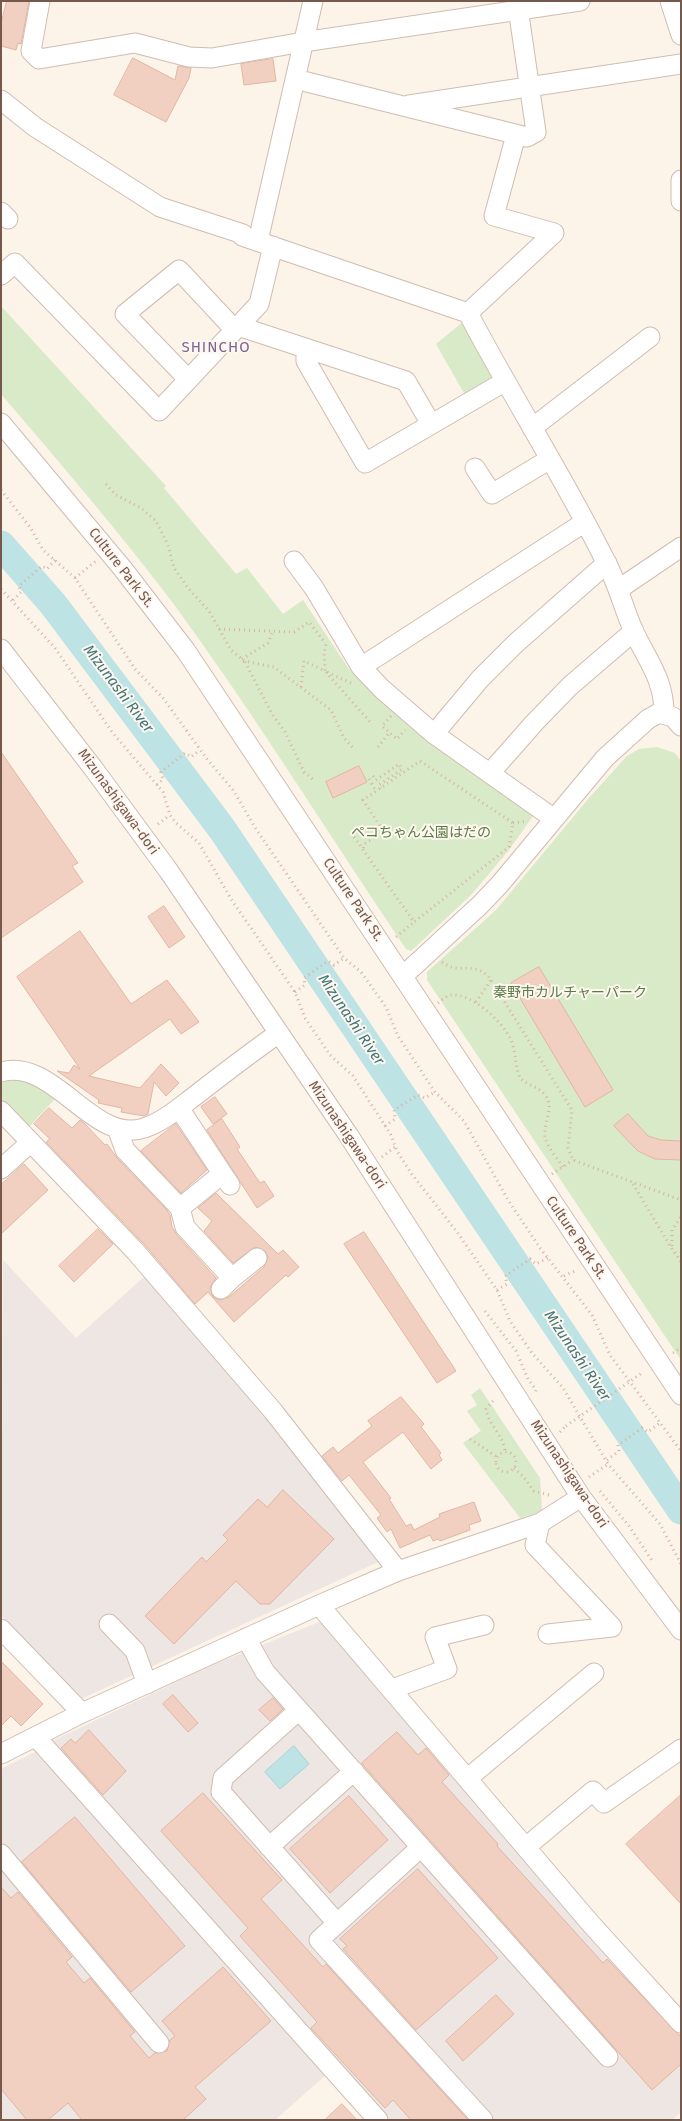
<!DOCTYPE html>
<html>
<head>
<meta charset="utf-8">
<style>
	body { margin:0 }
	#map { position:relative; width:682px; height:2121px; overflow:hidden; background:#fcf3e9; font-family:"Fira Sans",sans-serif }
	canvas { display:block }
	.frame { position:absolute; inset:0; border:2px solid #76584d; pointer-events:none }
</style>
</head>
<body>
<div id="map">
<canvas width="682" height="2121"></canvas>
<div class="frame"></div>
</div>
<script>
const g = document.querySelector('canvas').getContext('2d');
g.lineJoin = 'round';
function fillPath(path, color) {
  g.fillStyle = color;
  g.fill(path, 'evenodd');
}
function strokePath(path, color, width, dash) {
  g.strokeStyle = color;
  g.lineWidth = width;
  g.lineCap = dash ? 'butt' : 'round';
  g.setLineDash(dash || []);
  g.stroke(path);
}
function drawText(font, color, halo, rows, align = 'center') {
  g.font = font + ' "Fira Sans","Noto Sans JP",sans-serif';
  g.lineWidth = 4;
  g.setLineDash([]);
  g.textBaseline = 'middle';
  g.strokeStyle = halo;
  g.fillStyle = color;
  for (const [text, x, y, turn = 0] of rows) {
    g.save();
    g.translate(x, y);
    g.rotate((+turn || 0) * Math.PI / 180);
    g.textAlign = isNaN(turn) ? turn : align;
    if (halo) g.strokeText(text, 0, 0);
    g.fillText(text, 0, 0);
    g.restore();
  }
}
const industrial = new Path2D(`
	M3,1260L76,1338L145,1276L262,1411L378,1562L81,1699L1,1615Z
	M322,1621L681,2028V2112L672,2120H385L48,1743L212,1665Z
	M35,1752L327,2074L275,2120H1V1769Z`);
const green = new Path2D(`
	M1,306L166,486L164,488L236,574L247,568L283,614L303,600L349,669L412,729L416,728L530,812L533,816L509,850L471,895L411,951L406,949C329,835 257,718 176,607C121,534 61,464 1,394Z
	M463,322L493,373L490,379L465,395L436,344Z
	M657,747L675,753L681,761V1360L427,980V972L496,910L589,798L627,756L639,749Z
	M18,1080L30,1082L55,1099L28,1128L1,1100V1082Z
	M480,1388L540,1478L542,1511L520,1518L463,1443L481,1431L467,1411L477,1405L471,1395Z`);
const water = new Path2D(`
	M294,1746L309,1764L280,1789L265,1772Z`);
const river = new Path2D(`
	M1,545L53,604L222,829L681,1510`);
const building = new Path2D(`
	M7,1H29L21,44L18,43L16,50L1,46V24Z
	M133,58L175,80L178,66L191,68L189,78L166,122L114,95Z
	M273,59L276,81L244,85L241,64Z
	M1,752L78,863L72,866L83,882L1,938Z
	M359,766L367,782L333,798L326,782Z
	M164,906L185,937L169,948L148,917Z
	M80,931L131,1004L167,980L199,1022L181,1034L170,1019L89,1076L140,1088L161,1064L179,1083L166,1096L154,1082L148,1114L144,1116L121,1112L122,1108L98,1103L99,1100L57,1071L69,1073L74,1065L80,1069L17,977Z
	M539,967L613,1090L585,1107L511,983Z
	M215,1097L227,1114L213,1124L201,1107Z
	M49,1108L72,1128L80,1120L84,1123L105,1145L107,1144L117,1158L166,1209L170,1215L172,1227L177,1235L216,1278L210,1287L213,1297L219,1300L229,1297L264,1267L268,1257L265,1251L255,1247L233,1263L204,1231L212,1221L198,1208L216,1193L278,1254L283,1250L299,1267L288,1277L286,1275L234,1322L208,1292L195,1304L144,1244L46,1142L50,1139L34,1124Z
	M628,1114L648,1136L661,1140L681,1141V1160L655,1159L638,1151L614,1126Z
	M222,1119L240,1147L237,1149L260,1183L264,1181L274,1196L257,1208L207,1130Z
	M176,1124L207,1170L181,1193L141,1151Z
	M24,1164L48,1190L1,1234V1185Z
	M98,1229L113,1244L74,1282L59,1266Z
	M364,1232L456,1371L437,1383L344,1244Z
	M401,1397L424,1424L421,1427L441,1453L439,1455L442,1460L431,1469L403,1432L363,1462L391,1498L389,1499L406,1526L411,1524L414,1530L440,1517L439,1514L474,1502L481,1521L469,1525L470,1530L440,1541L438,1539L433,1541L430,1535L400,1548L391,1529L387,1532L377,1518L381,1515L349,1475L342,1481L322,1456L333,1447L338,1453L372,1426L368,1421Z
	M283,1490L334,1539L270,1604H260L236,1581L174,1644L145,1616L202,1557L206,1562L228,1540L223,1535L258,1499L267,1507Z
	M1,1661L43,1704L21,1726L11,1716L1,1726Z
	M173,1695L198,1723L188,1732L163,1704Z
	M273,1698L283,1709L270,1721L259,1710Z
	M89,1730L126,1771L103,1795L61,1748L71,1739L75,1743Z
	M397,1732L418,1755L426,1748L449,1775L442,1782L498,1844L497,1846L603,1963L607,1959L681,2037V2064L652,2090L364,1766L362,1763Z
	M203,1793L282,1880L261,1899L323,1967L326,1964L468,2120H411L393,2100L385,2108L311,2028L317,2022L240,1936L248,1928L161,1831Z
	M681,1795V1904L626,1844Z
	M349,1796L388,1840L330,1893L290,1849Z
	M75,1817L185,1946L131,1992L22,1862Z
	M418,1869L498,1958L416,2030L343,1949L347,1946L340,1939Z
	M1,1887L11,1898L18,1892L72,1957L66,1962L84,1983L90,1978L135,2032L130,2036L149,2058L155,2053L167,2051L170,2040L175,2036L162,2021L223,1967L271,2021L195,2087L206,2099L183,2120H82L68,2103L48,2120H27L1,2089Z
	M496,1995L514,2014L463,2061L446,2041Z
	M342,2104L357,2120H325Z`);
const path = new Path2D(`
	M106,484L116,495L141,508L156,521L168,545L174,568L188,588L209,611L231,650L244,661L274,667L331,710L344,738L355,750
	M1,490L30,527L43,550L75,578L135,669L163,698L207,759L233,790L256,829L344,958L361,972L386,1007L398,1036L435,1092L464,1121L508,1200L540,1248L592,1315L610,1355L681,1451
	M75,578L96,561
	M1,589L55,648L112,732L163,792L170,815L176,823L199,843L231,899L295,992L305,1018L330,1055L353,1076L391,1135L397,1151L411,1173L457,1232L497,1290L510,1321L532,1353L563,1388L608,1464L660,1524L681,1564
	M13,600L21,592L19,586L42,566L47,569L55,560
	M219,629L294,632L309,622L325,643
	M242,659L268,643L273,631
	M245,662L272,714L285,732L304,772L314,780
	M351,683L325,671L371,723
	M301,687L304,661L325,671L324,653L326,644
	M391,716L382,726L397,739L405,730
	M378,747L389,733
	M373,776L376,780L399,764L402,769L379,785L381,788
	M369,779L376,791
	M157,785L163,779L161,772L185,753L191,757L200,750
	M513,823L528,821
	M158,824L170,815
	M354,837L414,922L509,847L513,823L420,761L363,800L380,826L377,836L364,844L363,849
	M396,937L414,922
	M442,962C459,976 476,959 491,980L572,1110L568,1148L573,1160L681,1200
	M295,992L305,985L304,978L328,961L334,965L344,958
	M476,1002L491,980
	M438,1003C442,1000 446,996 451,995C472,993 503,1022 511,1040C516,1052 515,1066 520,1078C527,1085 539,1087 545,1095C555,1107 543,1123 545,1137C547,1147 557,1158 563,1167
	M385,1126L395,1119L394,1110L418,1095L425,1098L435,1092
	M382,1157L395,1147
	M552,1174L573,1160
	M633,1184L675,1254
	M672,1246V1230L681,1217
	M675,1252L681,1262
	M564,1276L577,1270
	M497,1290L507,1284L505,1276L530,1259L536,1264L548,1258
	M485,1311L516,1351L528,1379L536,1390L535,1395
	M673,1353L681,1348
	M493,1401L486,1409C488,1424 503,1435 505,1451
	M560,1432L566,1426
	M470,1439L497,1457
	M496 1462a10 10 0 1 1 20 0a10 10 0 1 1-20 0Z
	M607,1460L619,1451L618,1445L642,1428L648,1432L661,1422
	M514,1468L523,1476L534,1491L549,1495
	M589,1477L608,1464
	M600,1491L629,1526L653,1562`);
const minor = new Path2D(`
	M40,1L31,51L39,59L135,43L189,57L212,58L303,42L580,1
	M670,1L681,35
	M295,79L527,137L536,132L517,1
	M1,100L35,127L160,207L243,234L242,236L468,313C512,397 564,477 606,562C618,584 624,610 634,632C648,661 664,680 664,713
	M409,105L681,64
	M681,180V201
	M1,212L8,219
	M258,241L313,1
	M1,275L15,263L159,411L259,304L273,246
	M468,313L554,233L494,216L516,135
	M238,326L406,381L431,424
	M306,348V361L365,463L504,382
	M188,379L125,314L179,270L234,329
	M1,423L123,569L186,651L681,1395
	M532,428L650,337
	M475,468L492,494L550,459
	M294,561L314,588L361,667
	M619,589L681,547
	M1,649L93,768L168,870L349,1136L581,1497L681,1630
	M434,734L480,679L516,643L607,563
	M490,773L535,722L570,686L634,631
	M553,818L434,734L382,689L361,667L585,522
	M403,976L480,905L500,884L605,758L648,719L659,713L673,717L681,726
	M1,1072C54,1057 93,1145 144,1128C163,1122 180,1107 196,1095C223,1074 250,1053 279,1033
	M179,1108L230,1185
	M1,1111L135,1251L273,1411L398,1571
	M117,1128L125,1150L180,1208L185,1227L232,1278
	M1,1169L31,1142
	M180,1208L222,1174
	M221,1289L232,1278L257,1258
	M540,1523L535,1545L612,1627L548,1634
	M319,1605L591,1924L681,2023
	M109,1624L135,1651L147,1684
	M1,1629L82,1713
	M246,1638L265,1672L608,2057
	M392,1689L447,1669L435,1637L484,1625
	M299,1710L223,1778L221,1792L337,1923
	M36,1737L378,2120
	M1,1754L82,1713L319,1605L398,1571L540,1523L581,1497
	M468,1778L594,1673
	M269,1847L354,1771
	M421,1847L319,1940L483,2120
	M526,1847L593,1791L604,1803L681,1749
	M1,1854L159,2043`);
const pathBridge = new Path2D(`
	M566,1426L642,1373`);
const streetNames = [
	["Culture Park St.",121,568,52],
	["Mizunashigawa-dori",118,802,54],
	["Culture Park St.",353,900,56],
	["Mizunashigawa-dori",347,1135,56],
	["Culture Park St.",576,1238,56],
	["Mizunashigawa-dori",569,1474,56]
];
const parkNames = [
	["ペコちゃん公園はだの",421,833],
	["秦野市カルチャーパーク",570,993]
];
const neighbourhoodNames = [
	["SHINCHO",216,348]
];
const waterNames = [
	["Mizunashi River",118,689,53],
	["Mizunashi River",351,1020,56],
	["Mizunashi River",577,1356,56]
];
fillPath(industrial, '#ede6e2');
fillPath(green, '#d8eac7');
fillPath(water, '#bde3e5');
strokePath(water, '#a4d3d7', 1);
strokePath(river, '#bde3e5', 29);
fillPath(building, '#f1d0c1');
strokePath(building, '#e3b5a2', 1);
strokePath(minor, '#d0bcb1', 21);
strokePath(path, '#d6b3a4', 3, [1, 4]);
strokePath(minor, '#fff', 19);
strokePath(pathBridge, '#d6b3a4', 3, [1, 4]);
drawText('14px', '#76584d', '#fef7ef', streetNames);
drawText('14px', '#5a7b45', '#fef7ef', parkNames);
g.letterSpacing = '1px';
drawText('15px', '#7e6592', '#fef7ef', neighbourhoodNames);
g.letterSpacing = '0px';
drawText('italic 15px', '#40767a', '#fef7ef', waterNames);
</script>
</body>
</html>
